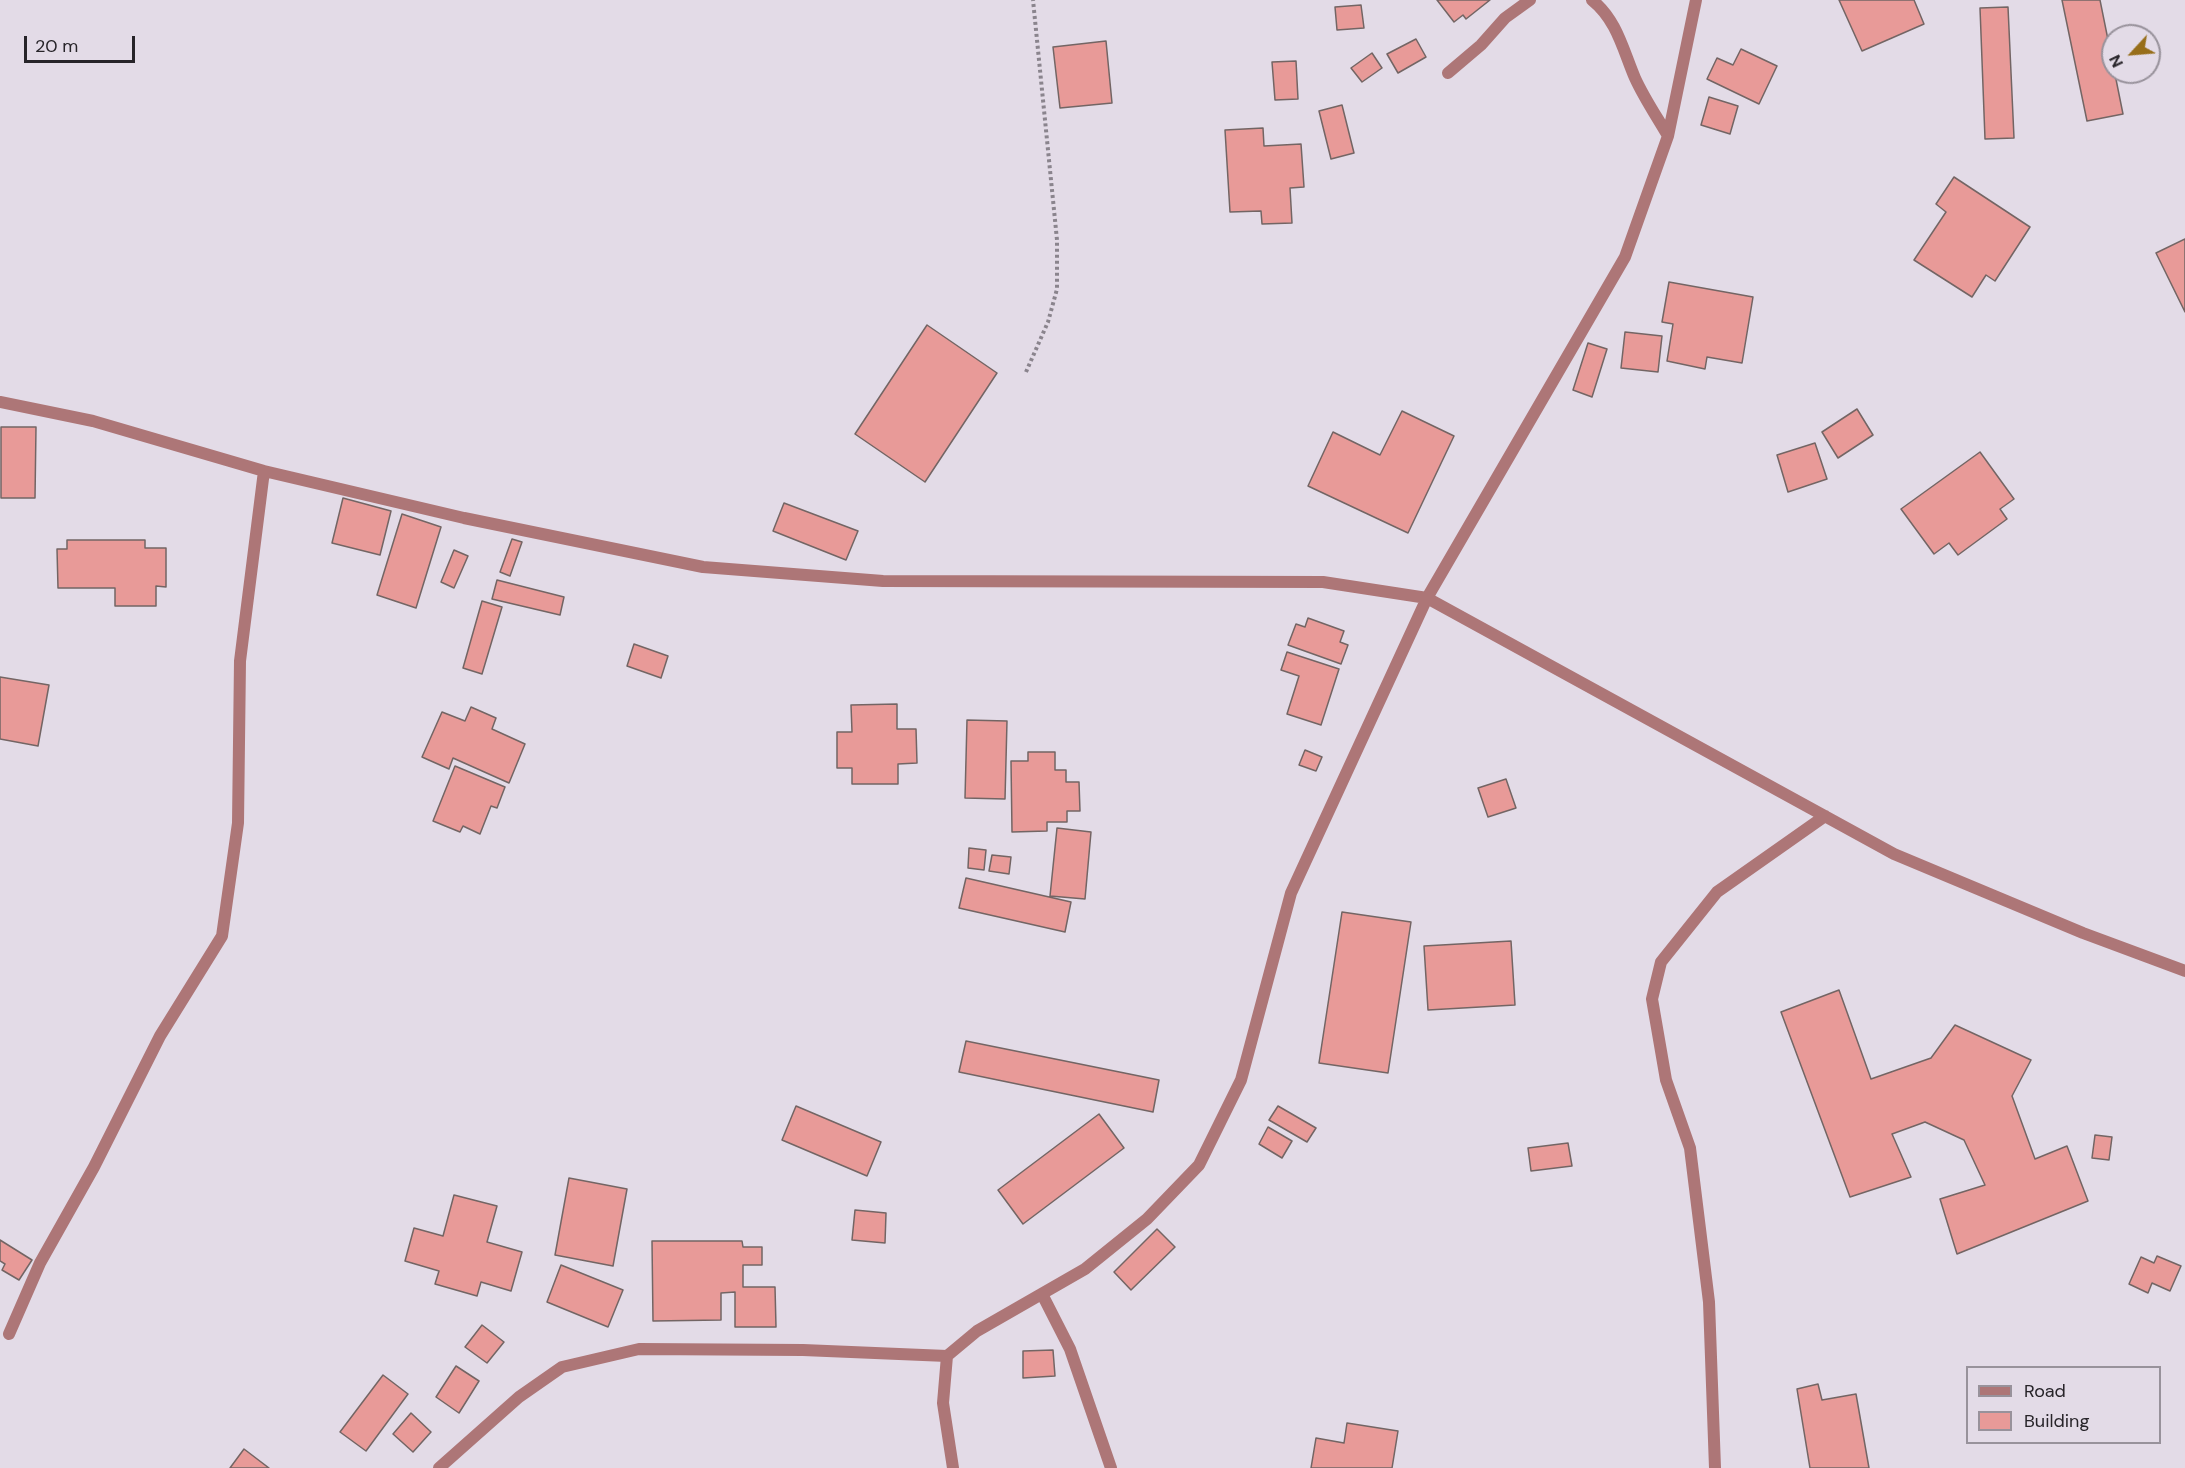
<!DOCTYPE html>
<html>
<head>
<meta charset="utf-8">
<style>
	body { margin:0 }
	#map { position:relative; width:2185px; height:1468px; overflow:hidden; background:#e3dbe7; font-family:"DM Sans",sans-serif }
	canvas { display:block }
	.legend { position:absolute; left:1966px; top:1366px; width:195px; height:78px; box-sizing:border-box; background:#e3dbe7; border:2px solid #98929b; margin:0; padding:8px 10px; list-style:none; font-size:18px; color:#272429 }
	.legend li { display:flex; align-items:center; gap:12px; height:30px }
	.legend b { width:30px; border:2px solid #98929b }
	.north { position:absolute; left:2101px; top:24px; width:60px; height:60px; box-sizing:border-box; background:#e3dbe7; border:2px solid #98929b; border-radius:50%; rotate:244deg; font-size:16px; font-weight:700; line-height:24px; text-align:center; color:#272429 }
	.north::after { content:''; display:block; margin:auto; width:21px; height:27px; background:#976e1a; clip-path:polygon(50% 0,100% 100%,50% 72%,0 100%) }
	.scale { position:absolute; left:24px; top:36px; width:111px; height:27px; box-sizing:border-box; border:3px solid #272429; border-top:0; padding-left:8px; font-size:18px; line-height:21px; white-space:nowrap; color:#272429; -webkit-text-stroke:4px #e3dbe7; paint-order:stroke }
</style>
</head>
<body>
<div id="map">
<canvas width="2185" height="1468"></canvas>
<ul class="legend">
<li><b style="height:8px;background:#ad7677"></b>Road</li>
<li><b style="height:16px;background:#e89a98"></b>Building</li>
</ul>
<div class="north">N</div>
<div class="scale">20 m</div>
</div>
<script>
const g = document.querySelector('canvas').getContext('2d');
g.lineJoin = 'round';
function fillPath(path, color) {
  g.fillStyle = color;
  g.fill(path, 'evenodd');
}
function strokePath(path, color, width, dash) {
  g.strokeStyle = color;
  g.lineWidth = width;
  g.lineCap = dash ? 'butt' : 'round';
  g.setLineDash(dash || []);
  g.stroke(path);
}
const building = new Path2D(`
	M1437,0H1490L1466,19L1463,15L1454,22Z
	M1839,0H1914L1924,24L1862,51Z
	M2062,0H2100L2123,114L2087,121Z
	M1361,5L1364,28L1337,30L1335,7Z
	M2008,7L2014,138L1985,139L1980,8Z
	M1416,39L1426,57L1398,73L1387,54Z
	M1106,41L1112,103L1060,108L1053,47Z
	M1741,49L1777,66L1759,104L1707,79L1717,58L1733,65Z
	M1372,53L1382,68L1362,82L1351,68Z
	M1296,61L1298,99L1275,100L1272,62Z
	M1709,97L1738,106L1730,134L1701,125Z
	M1342,105L1354,153L1331,159L1319,111Z
	M1263,128L1264,146L1301,144L1304,187L1290,188L1292,223L1262,224L1261,211L1230,212L1225,130Z
	M1954,177L2030,227L1995,281L1986,275L1972,297L1914,260L1946,212L1936,204Z
	M2185,239V312L2156,253Z
	M1669,282L1753,297L1742,363L1707,357L1705,369L1667,361L1673,324L1662,322Z
	M927,325L997,373L925,482L855,434Z
	M1625,332L1662,336L1658,372L1621,368Z
	M1588,343L1607,349L1592,397L1573,390Z
	M1857,409L1873,435L1838,458L1822,432Z
	M1402,411L1454,436L1408,533L1308,486L1333,432L1380,455Z
	M1,427H36L35,498H1Z
	M1815,443L1827,479L1788,492L1777,455Z
	M1980,452L2014,499L2000,509L2007,519L1958,555L1949,543L1934,554L1901,509Z
	M343,498L391,511L380,555L332,543Z
	M784,503L858,531L846,560L773,531Z
	M402,514L441,527L416,608L377,595Z
	M512,539L522,542L510,576L500,572Z
	M67,540H145V548H166V587L156,586V606H115V588H58L57,549H67Z
	M454,550L468,556L454,588L441,582Z
	M497,580L564,597L560,615L492,599Z
	M482,601L502,607L482,674L463,668Z
	M1308,618L1344,631L1340,642L1348,645L1341,664L1288,645L1296,624L1305,627Z
	M634,644L668,656L661,678L627,666Z
	M1287,652L1339,669L1321,725L1287,714L1299,676L1281,670Z
	M0,677L49,685L38,746L0,739Z
	M897,704V729H916L917,763L898,764V784H852V768H837V732H852L851,705Z
	M471,707L496,718L492,729L525,744L509,783L453,758L449,769L422,757L442,712L465,721Z
	M967,720L1007,721L1005,799L965,798Z
	M1305,750L1322,757L1316,771L1299,765Z
	M1028,752H1055V770H1066V782H1079L1080,811H1067V822H1047V831L1012,832L1011,761H1028Z
	M455,766L505,787L497,808L491,806L480,834L463,826L460,832L433,821Z
	M1506,779L1516,808L1488,817L1478,788Z
	M1057,828L1091,832L1085,899L1050,896Z
	M969,848L986,850L984,870L968,868Z
	M992,855L1011,857L1009,874L989,871Z
	M966,878L1071,902L1065,932L959,908Z
	M1342,912L1411,922L1388,1073L1319,1063Z
	M1511,941L1515,1005L1428,1010L1424,946Z
	M1839,990L1871,1079L1931,1058L1955,1025L2031,1060L2012,1096L2035,1159L2067,1146L2088,1201L1957,1254L1940,1199L1985,1185L1964,1140L1925,1122L1892,1134L1911,1177L1850,1197L1781,1012Z
	M966,1041L1159,1080L1153,1112L959,1072Z
	M796,1106L881,1142L867,1176L782,1140Z
	M1278,1106L1316,1128L1307,1142L1269,1120Z
	M1099,1114L1124,1148L1023,1224L998,1190Z
	M1268,1127L1292,1141L1282,1158L1259,1144Z
	M2095,1135L2112,1137L2109,1160L2092,1158Z
	M1568,1143L1572,1166L1531,1171L1528,1148Z
	M569,1178L627,1189L613,1266L555,1255Z
	M454,1195L497,1206L487,1242L522,1252L511,1291L481,1282L477,1296L435,1284L439,1271L405,1261L414,1228L443,1236Z
	M855,1210L886,1213L885,1243L852,1240Z
	M1157,1229L1175,1247L1131,1290L1114,1272Z
	M0,1240L32,1260L19,1280L2,1270L5,1264L0,1261Z
	M652,1241H742L743,1247H762V1265H743V1287H775L776,1327H735V1292L721,1293V1320L653,1321Z
	M2157,1256L2181,1266L2170,1291L2152,1283L2148,1293L2129,1284L2141,1257L2154,1263Z
	M561,1265L623,1290L608,1327L547,1302Z
	M482,1325L504,1342L487,1363L465,1347Z
	M1053,1350L1055,1376L1023,1378V1351Z
	M456,1366L479,1381L459,1413L436,1397Z
	M383,1375L408,1394L366,1451L340,1432Z
	M1818,1384L1822,1400L1856,1394L1869,1468H1810L1797,1389Z
	M411,1413L431,1432L413,1452L393,1434Z
	M1347,1423L1398,1431L1392,1468H1311L1316,1438L1344,1443Z
	M244,1449L269,1468H230Z`);
const path = new Path2D(`
	M1026,372L1048,322L1057,289V240L1033,0`);
const minor = new Path2D(`
	M1592,0C1617,20 1623,50 1635,78C1644,98 1657,117 1668,136
	M1448,73L1481,45L1505,18L1530,0
	M0,402L93,421L264,471L464,518L703,567L883,581L1323,582L1427,598L1894,854L2083,933L2185,971
	M1042,1294L1070,1349L1111,1468
	M9,1334L40,1263L94,1167L160,1036L222,936L238,823L240,661L264,471
	M439,1468L519,1397L562,1367L639,1349L803,1350L947,1356
	M953,1468L943,1403L947,1356L977,1331L1085,1269L1147,1219L1199,1165L1241,1080L1291,893L1427,598L1625,257L1668,136L1696,0
	M1715,1468L1709,1302L1690,1148L1666,1080L1652,999L1661,962L1717,892L1825,816`);
fillPath(building, '#e89a98');
strokePath(building, '#736564', 1.5);
strokePath(path, '#8a848d', 4, [3, 3]);
strokePath(minor, '#ad7677', 12);
</script>
</body>
</html>
